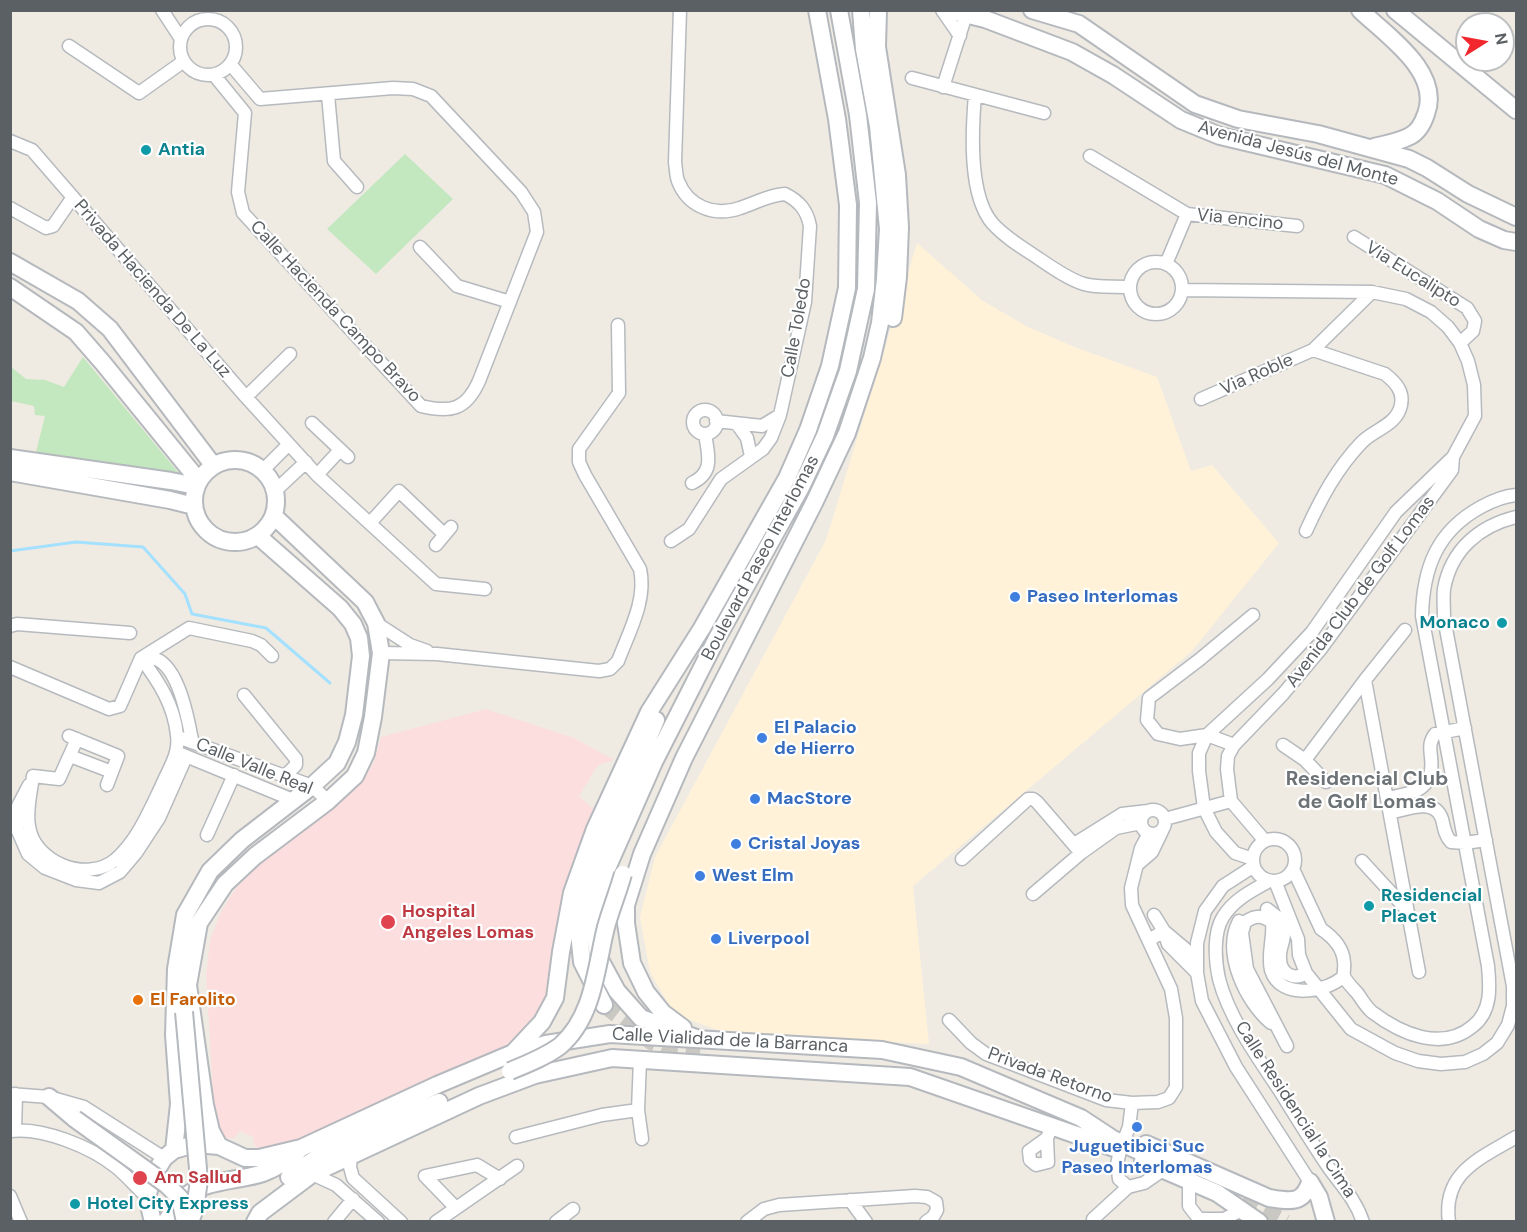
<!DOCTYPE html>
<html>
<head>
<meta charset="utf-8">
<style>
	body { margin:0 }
	#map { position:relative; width:1527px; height:1232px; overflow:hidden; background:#efebe3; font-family:"DM Sans",sans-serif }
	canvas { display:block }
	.frame { position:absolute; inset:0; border:12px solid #5b6064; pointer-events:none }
	.north { position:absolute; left:1455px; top:12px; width:60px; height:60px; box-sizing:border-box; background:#fff; border:2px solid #bdbfc1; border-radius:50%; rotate:79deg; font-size:16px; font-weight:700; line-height:24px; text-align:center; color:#5b6064 }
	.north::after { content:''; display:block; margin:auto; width:21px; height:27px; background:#f1272d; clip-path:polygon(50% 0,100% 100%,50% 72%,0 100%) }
</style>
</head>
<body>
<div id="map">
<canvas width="1527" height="1232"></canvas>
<div class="frame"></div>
<div class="north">N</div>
</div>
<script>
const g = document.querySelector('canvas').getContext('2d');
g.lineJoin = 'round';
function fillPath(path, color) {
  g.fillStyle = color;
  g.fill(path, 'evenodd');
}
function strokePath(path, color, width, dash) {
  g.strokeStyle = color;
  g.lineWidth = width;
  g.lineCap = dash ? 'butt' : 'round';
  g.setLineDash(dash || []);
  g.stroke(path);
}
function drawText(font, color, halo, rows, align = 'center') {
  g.font = font + ' "DM Sans",sans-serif';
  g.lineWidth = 4.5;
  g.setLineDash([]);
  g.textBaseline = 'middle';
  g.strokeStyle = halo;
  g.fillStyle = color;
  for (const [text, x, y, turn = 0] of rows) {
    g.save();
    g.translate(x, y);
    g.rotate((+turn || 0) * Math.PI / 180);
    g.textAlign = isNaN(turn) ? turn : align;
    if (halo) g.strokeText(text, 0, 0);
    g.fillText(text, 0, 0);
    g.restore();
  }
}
const commercial = new Path2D(`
	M917,243L983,301L1028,327L1077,348L1157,377L1191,471L1212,465L1279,543L1192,651L913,886L929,1044L726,1033L674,1014L650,972L640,917L655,857L826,540Z`);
const medical = new Path2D(`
	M486,709L574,738L614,760L598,765L579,796L593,809L556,932L547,998L538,1016L510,1045L490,1057L310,1137L259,1150L254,1144L253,1137L240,1131L234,1138H226L221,1135L215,1125L206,976L210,940L221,912L236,888L266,857L317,820L363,780L374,762L381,737Z`);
const green = new Path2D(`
	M405,154L453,199L376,274L327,229Z
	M83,357L182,477L36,452L45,416L35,415L34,406L11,401L10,366L26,379L45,380L64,387Z`);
const stream = new Path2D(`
	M10,551L76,542L143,547L185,594L192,614L266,628L330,683`);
const secondaryTunnel = new Path2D(`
	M604,1005L651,1042L672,1050L700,1053
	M1156,1159L1209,1179L1286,1222`);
const street = new Path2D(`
	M162,10L181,39
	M942,10L960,36
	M180 47a28 28 0 1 1 56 0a28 28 0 1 1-56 0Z
	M69,46L139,93L184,61
	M214,75L245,113L238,192L243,213L421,406C451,413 466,410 479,381L537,232L534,212L521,192L431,96L413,89L393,88L260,99L231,65
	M912,78L1044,113
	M943,87L966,15
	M328,95L334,161L357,187
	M975,95C972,130 968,196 993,224C1004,236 1018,245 1032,254C1047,264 1067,279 1084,284C1097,288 1115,286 1129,287
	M10,141L32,150L246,397L317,475L436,584L485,589
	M1090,156L1187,214L1297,226
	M10,208L46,228L53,226L73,197
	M1354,237L1467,308L1475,321L1473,331L1460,343
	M420,247L457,286L510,302
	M1130 288a26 26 0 1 1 52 0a26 26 0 1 1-52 0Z
	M1166,264L1187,214
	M1182,290L1372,292L1406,299L1431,312L1448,327L1460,343L1468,361L1474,385L1475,416L1453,457L1396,512L1312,632L1268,679L1207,735L1199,753V771L1204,808L1216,832L1235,853L1253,859
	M246,397L290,354
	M1201,399L1313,350L1372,292
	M693 422a12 12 0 1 1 24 0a12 12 0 1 1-24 0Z
	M716,421L762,426L780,415
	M312,423L348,457
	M737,424L747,438L751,456
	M263,470L288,445
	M317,475L340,450
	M692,483C715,472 708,454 705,434
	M275,491L306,462
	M370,523L399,491L444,534
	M1306,531C1321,498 1337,468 1362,442C1375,429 1397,425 1401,405C1404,391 1395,382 1385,374L1313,350
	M671,541L689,529L721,479L763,449L771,438L780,415L805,302L810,226C807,210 799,201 785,194C768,195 756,203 740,208C715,217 688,207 678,181C676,176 676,168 675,162L680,10
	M436,545L451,527
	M376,623L410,645L427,651
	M10,626L17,624L130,633
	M1405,630L1365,680L1419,972
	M381,653L437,654L599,671L610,669L618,661C629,632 647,600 640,569L585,475L579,462V449L619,393L618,325
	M141,658C146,658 152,658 156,659C179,668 188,719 192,740
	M10,667L109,709L120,706L141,658L189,628L252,641L261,645L272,656
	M244,695L296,759V765L285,776
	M69,736L118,756L107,785
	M178,737L312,786L328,801
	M1234,745L1207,735L1180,739L1158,734L1147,720L1149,698L1199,660L1253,615
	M1283,745L1305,760L1326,782
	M181,754L293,800
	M70,756L112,772
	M1305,760L1365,680
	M33,776C31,792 26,811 29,826C34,863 87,883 115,860C137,841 149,812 161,787C168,770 180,754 177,735C174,705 159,682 141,658
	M33,776L59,779L77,739
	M29,785L18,806L17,829L28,854L45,868L76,880L99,883L120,872L136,853L159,818L186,757
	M1387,798C1414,793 1435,790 1431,757C1430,748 1429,742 1435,734L1465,728
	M1141 822a12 12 0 1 1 24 0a12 12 0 1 1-24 0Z
	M1390,813C1407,809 1435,797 1442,819C1444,827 1445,836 1451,842L1465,843L1486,840
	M1165,819L1231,801
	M207,835L234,775
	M1253 860a21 21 0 1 1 42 0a21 21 0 1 1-42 0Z
	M1265,841L1231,801L1227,769L1228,756L1234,745L1283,694L1320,650L1452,470L1453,457
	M1074,844L1122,814L1148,811
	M962,859L1028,799H1033L1037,802L1081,853
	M1362,861L1407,910
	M1138,864L1152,852L1163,829
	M1254,866L1223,886L1205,911L1197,943V973L1202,1001L1236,1067L1310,1182
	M1293,869L1321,929C1333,937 1343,947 1344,962C1345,966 1343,972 1344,976C1346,982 1354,989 1358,994C1362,1000 1367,1008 1372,1012C1401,1034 1442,1052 1473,1026C1492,1011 1490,987 1488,966L1422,616C1423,568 1437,531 1481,507C1492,501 1504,496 1516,495
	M1269,881C1252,891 1234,899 1223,917C1213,933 1215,961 1219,979C1229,1018 1258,1058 1280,1091C1296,1117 1312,1143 1329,1168C1342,1186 1356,1200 1363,1222
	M1275,881L1298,939L1299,955L1306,973L1351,1029L1395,1053L1418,1061L1441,1064L1465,1062L1483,1054L1497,1043L1508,1025L1513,1006V986L1444,618C1444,608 1443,598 1444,589C1451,550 1479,526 1516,517
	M1033,894L1081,853L1116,828L1141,823
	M1267,909L1281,920C1282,925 1284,930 1284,934C1284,942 1279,950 1280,958C1280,974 1294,981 1306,973
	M1154,915L1164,931L1196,958
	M1239,921C1222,953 1246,1002 1271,1023
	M1149,940L1164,931L1168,944L1197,973
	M949,1020L971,1043L986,1054L1106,1100L1132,1103L1158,1102L1169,1098L1176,1087V1018L1171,989L1132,905L1131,888L1141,848L1149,833
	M1287,1046L1247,969L1242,933L1245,922C1256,915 1261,915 1272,922C1274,938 1267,954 1271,970C1280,1000 1326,993 1344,976
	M640,1060L638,1110L642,1139
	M10,1094L49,1097L84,1107L164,1158
	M15,1130L16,1094
	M10,1131C43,1127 91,1147 116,1167C127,1176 136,1187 147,1197
	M516,1137L602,1115L638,1110
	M1047,1138L1048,1162L1036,1165L1030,1160L1029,1151L1047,1138L1052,1126
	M1124,1140L1129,1127L1132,1103
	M1120,1151L1117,1164L1119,1179L1128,1187L1144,1183L1163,1170
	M351,1155L350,1167L353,1178L401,1222
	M312,1174L336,1185L378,1222
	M425,1176L477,1165L500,1179
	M425,1176L455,1207
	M1189,1181V1206L1199,1219H1224L1242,1210
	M10,1196L21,1222
	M850,1200L866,1222
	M1093,1219L1128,1187
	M334,1222L353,1199
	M436,1222L517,1166
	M556,1222L573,1209
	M747,1222L764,1209L779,1205L915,1196L927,1197L936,1202L937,1210L933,1217L926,1222
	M1449,1222C1442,1172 1481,1158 1516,1137`);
const secondary = new Path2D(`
	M878,10L877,47L897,175L900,227L898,277L893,318
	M948,10L985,19L1072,52L1113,75L1181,120L1220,136L1385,175L1437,201L1479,229L1504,240L1516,242
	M1032,10L1079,24L1195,104L1238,119L1318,134L1409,159L1427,168L1468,194L1516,217
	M1360,10C1387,36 1442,72 1426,114C1423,123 1418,132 1410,136C1399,142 1386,144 1374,147
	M1395,10L1516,110
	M10,262L78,301L110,329L213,465
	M10,287L76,332L103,363L199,481
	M10,458L171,481L196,486
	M194 501a41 41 0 1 1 82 0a41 41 0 1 1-82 0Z
	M10,472L170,500L194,506
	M604,1005L582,962L578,923L587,884L656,720
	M683,1028L663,1013L646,992L632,963L626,923V905L642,854L684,758L814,503L847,433L872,358L880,323L885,279L888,229L878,126L864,49L861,10
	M696,1038L641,1018L617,991L598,956L593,919L605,873L654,762L716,640L801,487L825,436L848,371L866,289L868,203L858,115L839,10
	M513,1053L542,1022L555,998L561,952L572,893L595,829L649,712L702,628L787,478L808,430L830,366L847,288L848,205L837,119L817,10
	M49,1097L75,1119
	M1146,1144L1269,1198C1289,1201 1303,1205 1310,1182
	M219,1146L211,1131L205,1105L188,985L199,923L225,884L255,856L328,801L355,776L366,753L373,717L381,653L376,623L365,602L274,516
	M174,1150L179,1104L174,1035L176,969L185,915L210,871L242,840L312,786L337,763L347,742L354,715L361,656L359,638L353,624L340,608L258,536
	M1143,1161L1217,1193L1259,1222
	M289,1177C333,1143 388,1124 439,1102
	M1310,1182L1319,1197L1326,1222
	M167,1220C172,1213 177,1204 184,1198C201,1180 240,1181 263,1173C277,1168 287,1160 298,1151
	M153,1222L147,1197L153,1176L164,1158L174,1150L195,1144L219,1146L245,1158H259L301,1148L437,1085L513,1053L546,1044L610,1034L882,1050L961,1067L1081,1118L1113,1139L1156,1159
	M255,1222L260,1213L312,1174L479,1096L535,1075L612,1058L910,1077L1114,1148`);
const secondaryBridge = new Path2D(`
	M184,1012L199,1180L195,1209L190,1222
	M510,1071C527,1064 545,1057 560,1046C594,1017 596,967 606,927C611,909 618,892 623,874
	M75,1119L167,1185L180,1198L185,1222`);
const markers = [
	[146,150,6,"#0f9aa8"],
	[1015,597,6,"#3f7fe0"],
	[1502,623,6,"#0f9aa8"],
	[762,738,6,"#3f7fe0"],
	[755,799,6,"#3f7fe0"],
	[736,844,6,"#3f7fe0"],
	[700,876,6,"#3f7fe0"],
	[1369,906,6,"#0f9aa8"],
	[388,922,8,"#e0444e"],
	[716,939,6,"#3f7fe0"],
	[138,1000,6,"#e8710a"],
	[1137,1127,6,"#3f7fe0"],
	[140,1178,8,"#e0444e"],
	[75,1204,6,"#0f9aa8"]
];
const cultureNames = [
	["Antia",158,150],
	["Monaco",1490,623,"right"],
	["Residencial",1381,896],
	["Placet",1381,917],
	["Hotel City Express",87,1204]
];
const streetNames = [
	["Avenida Jesús del Monte",1298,154,15],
	["Via encino",1240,220,6],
	["Via Eucalipto",1413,275,32],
	["Privada Hacienda De La Luz",152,289,49],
	["Calle Hacienda Campo Bravo",335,312,47],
	["Calle Toledo",797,328,-80],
	["Via Roble",1257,375,-24],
	["Boulevard Paseo Interlomas",761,558,-62],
	["Avenida Club de Golf Lomas",1361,592,-53],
	["Calle Valle Real",254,767,22],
	["Calle Vialidad de la Barranca",730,1041,3],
	["Privada Retorno",1050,1076,20],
	["Calle Residencial la Cima",1295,1110,57]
];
const shopNames = [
	["Paseo Interlomas",1027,597],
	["El Palacio",774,728],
	["de Hierro",774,749],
	["MacStore",767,799],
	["Cristal Joyas",748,844],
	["West Elm",712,876],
	["Liverpool",728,939],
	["Juguetibici Suc",1137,1147,"center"],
	["Paseo Interlomas",1137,1168,"center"]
];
const healthNames = [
	["Hospital",402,912],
	["Angeles Lomas",402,933],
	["Am Sallud",154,1178]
];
const foodNames = [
	["El Farolito",150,1000]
];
const neighbourhoodNames = [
	["Residencial Club",1367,780],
	["de Golf Lomas",1367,803]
];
fillPath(commercial, '#fff2d8');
fillPath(medical, '#fcdedf');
fillPath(green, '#c3e7be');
strokePath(stream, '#a3e1ff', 3);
strokePath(secondaryTunnel, '#cac8c3', 16, [16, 8]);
strokePath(street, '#b6babe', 15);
strokePath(secondary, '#b5b9be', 20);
strokePath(street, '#fff', 12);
strokePath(secondary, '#fff', 16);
strokePath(secondaryBridge, '#b5b9be', 20, []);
strokePath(secondaryBridge, '#fff', 16);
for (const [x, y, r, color] of markers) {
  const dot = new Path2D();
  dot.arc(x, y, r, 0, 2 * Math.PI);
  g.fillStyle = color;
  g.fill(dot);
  strokePath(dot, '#fff', 2);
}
drawText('bold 18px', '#0d838f', '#fff', cultureNames, 'left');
drawText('18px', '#5b6064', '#fff', streetNames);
drawText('bold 18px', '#366cbe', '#fff', shopNames, 'left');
drawText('bold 18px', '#be3a42', '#fff', healthNames, 'left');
drawText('bold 18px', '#c56008', '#fff', foodNames, 'left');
drawText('bold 20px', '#6c7276', '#fff', neighbourhoodNames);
</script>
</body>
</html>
